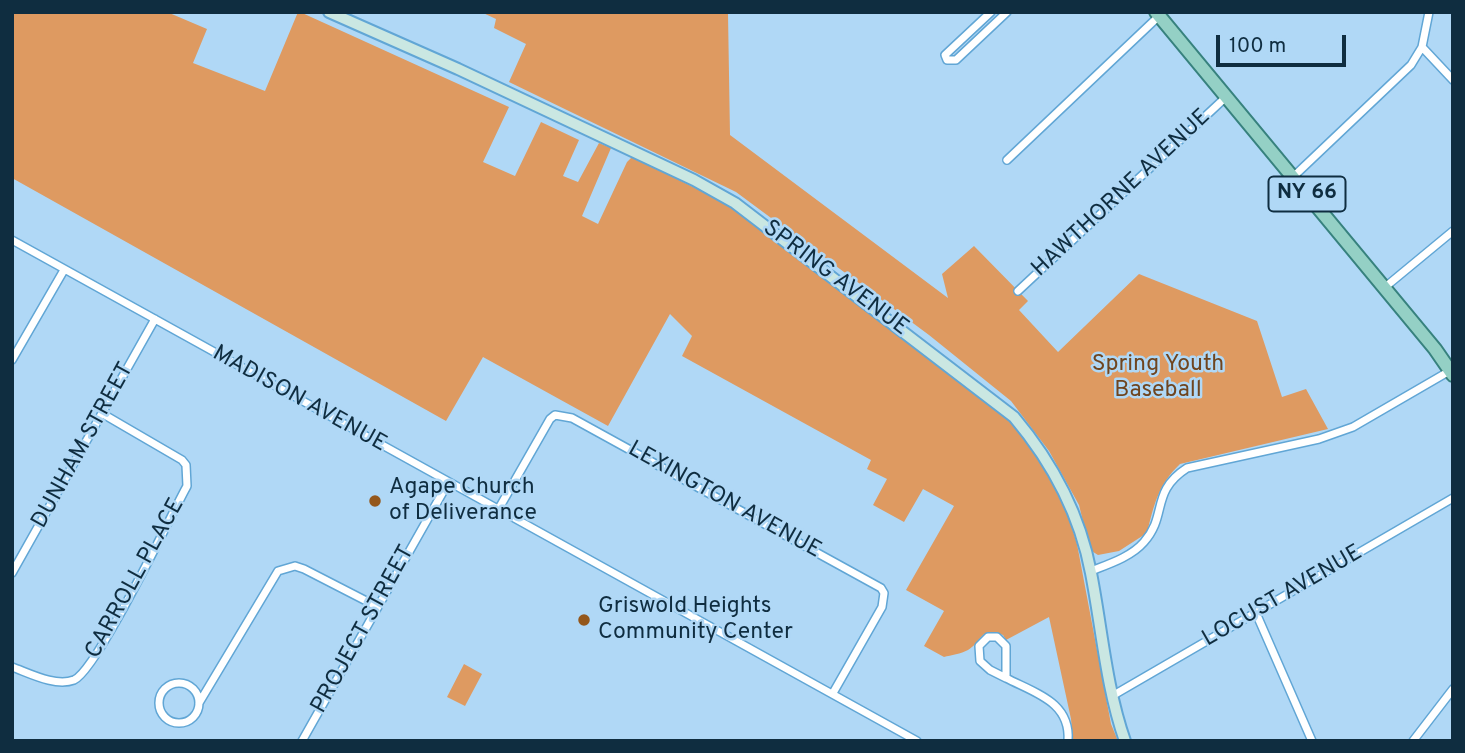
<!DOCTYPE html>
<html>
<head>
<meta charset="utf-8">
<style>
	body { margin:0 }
	#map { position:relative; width:1465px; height:753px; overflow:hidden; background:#b0d8f6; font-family:Overpass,sans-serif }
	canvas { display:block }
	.frame { position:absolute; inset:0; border:14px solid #0f2d40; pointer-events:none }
	.scale { position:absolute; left:1216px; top:35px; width:130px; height:32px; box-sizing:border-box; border:4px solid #0f2d40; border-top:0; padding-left:9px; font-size:21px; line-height:24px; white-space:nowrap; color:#0f2d40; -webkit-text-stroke:5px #b0d8f6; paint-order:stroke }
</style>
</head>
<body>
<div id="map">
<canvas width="1465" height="753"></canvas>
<div class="frame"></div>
<div class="scale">100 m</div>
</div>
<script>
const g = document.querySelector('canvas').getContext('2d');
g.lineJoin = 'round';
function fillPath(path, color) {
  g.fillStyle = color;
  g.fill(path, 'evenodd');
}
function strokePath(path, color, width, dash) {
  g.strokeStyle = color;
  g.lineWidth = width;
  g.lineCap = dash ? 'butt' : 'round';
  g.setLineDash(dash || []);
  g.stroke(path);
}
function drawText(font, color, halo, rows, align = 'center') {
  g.font = font + ' Overpass,sans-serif';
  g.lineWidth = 5;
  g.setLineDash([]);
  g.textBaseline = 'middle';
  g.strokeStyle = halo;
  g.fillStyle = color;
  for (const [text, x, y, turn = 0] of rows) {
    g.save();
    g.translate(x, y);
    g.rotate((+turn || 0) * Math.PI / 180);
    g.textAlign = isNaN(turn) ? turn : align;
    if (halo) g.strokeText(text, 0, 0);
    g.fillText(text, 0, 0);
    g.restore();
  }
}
const green = new Path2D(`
	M12,12H167L207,29L193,63L265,91L298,12H300L509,107L483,162L515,176L541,122L579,140L563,176L578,182L599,143L611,148L582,216L598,224L627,162L632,157L730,205L1006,415C1031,446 1054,480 1069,518C1072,526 1074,535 1077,544L1111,724L1118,741H1073L1071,719L1049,617L1006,640L1003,635C980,626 982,642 968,650C961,654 951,655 944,657L924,646L944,611L906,590L954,506L923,489L904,522L873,505L887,479L867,469L871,460L682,356L692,336L670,314L608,426L483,357L446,421L12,178Z
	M481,12H725L728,14L730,135L948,298L942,274L974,246L1028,301L1019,310L1058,352L1139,274L1257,321L1282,397L1306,389L1328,429L1180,464C1158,485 1154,505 1147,533L1119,551L1098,555L1090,550L1079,505L1049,451L1011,401L929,335L736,192L509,82L526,44L494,28L496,19Z
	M464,664L482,674L465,706L447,697Z`);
const street = new Path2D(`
	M991,12L945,55L947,60H956L1007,12
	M1422,47L1453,80
	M1007,160L1159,16
	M1293,177L1411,65L1422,47L1429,12
	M12,240L917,741
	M1384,288L1453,231
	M1018,291L1226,97
	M12,360L64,270
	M498,510L550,419L555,415L572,418L881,588L884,593L882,607L833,693
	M1091,571C1109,564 1131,557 1144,542C1168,515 1150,492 1187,468L1319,439L1353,427L1453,369
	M12,573L155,319
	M1256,613L1312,741
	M988,637H997L1006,646V678L990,670L980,661L979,646Z
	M12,667C29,673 55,687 74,680C97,670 170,517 187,486L186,465L182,460L103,414
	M1006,678C1035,693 1071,702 1068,741
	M159 703a20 20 0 1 1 40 0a20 20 0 1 1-40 0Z
	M1112,696L1453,498
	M199,703L278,571L295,566L304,569L376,606
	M302,741L448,483
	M1413,741L1453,689`);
const secondary = new Path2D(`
	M329,12L458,69L694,180L735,203L1014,417C1052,462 1080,515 1091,573C1102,629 1106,687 1125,741`);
const primary = new Path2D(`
	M1156,12L1435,349L1453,375`);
const markers = [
	[375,501,7,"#94571b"],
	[584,620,7,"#94571b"]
];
const shields = [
	[1307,194,77]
];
const shieldNames = [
	["NY 66",1307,194]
];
const streetNames = [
	["HAWTHORNE AVENUE",1122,194,-43],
	["SPRING AVENUE",835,279,37],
	["MADISON AVENUE",299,400,29],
	["DUNHAM STREET",84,446,-61],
	["LEXINGTON AVENUE",724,501,29],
	["CARROLL PLACE",136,579,-61],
	["LOCUST AVENUE",1283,597,-30],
	["PROJECT STREET",364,630,-61]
];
const parkNames = [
	["Spring Youth",1158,365],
	["Baseball",1158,391]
];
const poiNames = [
	["Agape Church",389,488],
	["of Deliverance",389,514],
	["Griswold Heights",598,607],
	["Community Center",598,633]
];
fillPath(green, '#de9a61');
strokePath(street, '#61a6d5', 10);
strokePath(secondary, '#61a6d5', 14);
strokePath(primary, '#37827e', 16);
strokePath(street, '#fff', 7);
strokePath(secondary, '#cae7e2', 10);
strokePath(primary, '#94d0c5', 12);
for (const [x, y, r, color] of markers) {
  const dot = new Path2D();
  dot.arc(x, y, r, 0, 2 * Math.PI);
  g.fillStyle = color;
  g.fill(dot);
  strokePath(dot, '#b0d8f6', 2.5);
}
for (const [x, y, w] of shields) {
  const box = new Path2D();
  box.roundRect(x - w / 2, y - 17.5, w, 35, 5);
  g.fillStyle = '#b0d8f6';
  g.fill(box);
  strokePath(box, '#0f2d40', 2);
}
drawText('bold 21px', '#0f2d40', null, shieldNames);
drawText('23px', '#0f2d40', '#b0d8f6', streetNames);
drawText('23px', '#6f451f', '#b0d8f6', parkNames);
drawText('23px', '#0f2d40', '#b0d8f6', poiNames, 'left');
</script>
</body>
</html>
